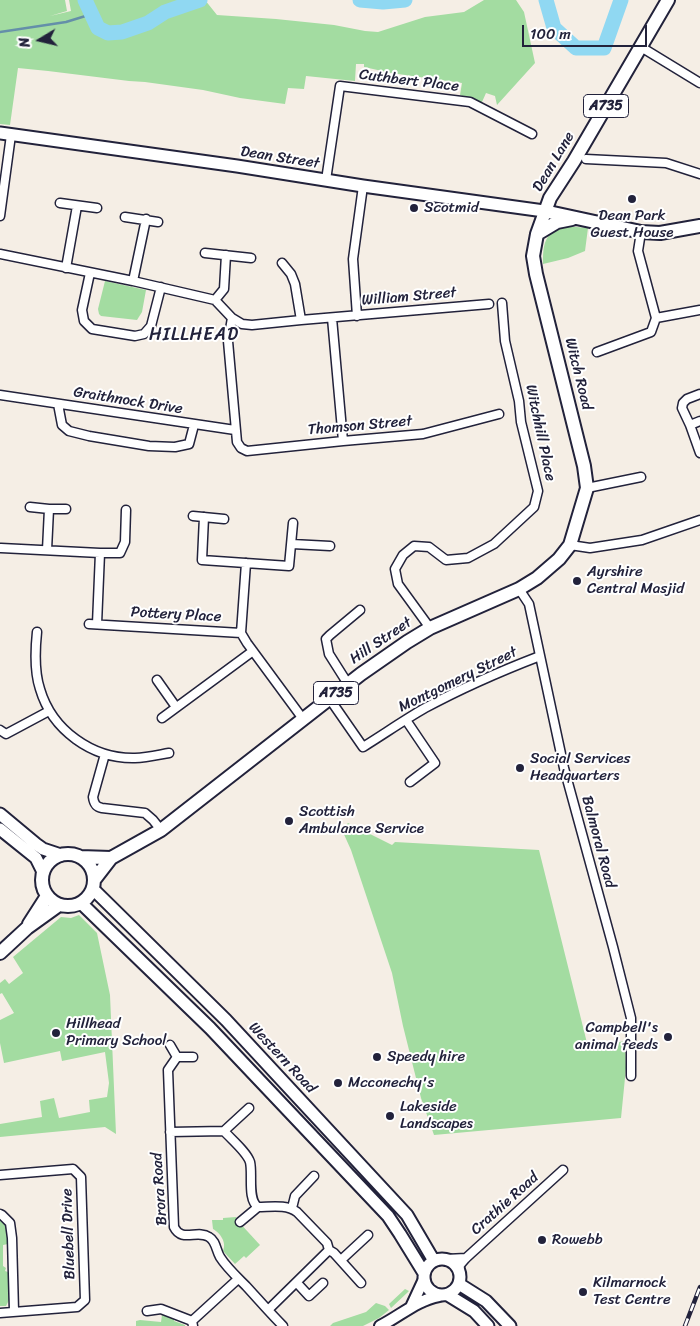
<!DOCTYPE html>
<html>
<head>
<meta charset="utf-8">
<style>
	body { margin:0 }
	#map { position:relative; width:700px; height:1326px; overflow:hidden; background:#f5eee5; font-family:Sriracha,sans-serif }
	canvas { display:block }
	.north { position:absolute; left:15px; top:15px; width:50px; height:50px; -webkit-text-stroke:4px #fff; paint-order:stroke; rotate:261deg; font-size:14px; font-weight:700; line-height:20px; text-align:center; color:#22223b }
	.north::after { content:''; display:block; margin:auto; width:18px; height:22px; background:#22223b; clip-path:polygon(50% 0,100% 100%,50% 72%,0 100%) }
	.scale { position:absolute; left:522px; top:25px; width:125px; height:22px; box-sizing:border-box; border:2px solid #22223b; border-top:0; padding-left:6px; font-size:15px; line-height:18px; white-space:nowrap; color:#22223b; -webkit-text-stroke:4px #fff; paint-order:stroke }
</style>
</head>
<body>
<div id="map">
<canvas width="700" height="1326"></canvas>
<div class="north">N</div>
<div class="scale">100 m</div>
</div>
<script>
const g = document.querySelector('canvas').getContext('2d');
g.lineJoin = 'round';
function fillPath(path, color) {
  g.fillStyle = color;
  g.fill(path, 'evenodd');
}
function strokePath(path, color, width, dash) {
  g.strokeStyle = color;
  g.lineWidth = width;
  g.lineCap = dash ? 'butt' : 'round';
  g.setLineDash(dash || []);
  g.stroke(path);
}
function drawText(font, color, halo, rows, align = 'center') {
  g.font = font + ' Sriracha,sans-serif';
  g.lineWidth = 4;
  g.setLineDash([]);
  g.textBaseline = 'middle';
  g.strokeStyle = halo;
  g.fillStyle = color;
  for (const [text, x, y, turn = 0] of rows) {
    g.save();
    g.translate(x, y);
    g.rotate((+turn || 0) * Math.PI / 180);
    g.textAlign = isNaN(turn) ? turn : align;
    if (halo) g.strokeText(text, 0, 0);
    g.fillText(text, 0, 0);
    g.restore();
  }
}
const green = new Path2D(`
	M0,0H65L67,11L50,16L71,11L69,0H205L217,15L276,19L334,25L365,31L378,32L425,17L464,12L484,0H516L524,12L535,63L497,105L495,96L486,93L482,102H477L460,95L462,83L391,73L364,67V64H356L355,81L306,76L304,89L288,88L285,104L240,98L203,90L145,82L129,81L48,71L18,68L10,125L0,124Z
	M565,226L588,228L585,251L568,258L543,264C543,245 544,232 565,226Z
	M105,281L146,290L142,312L137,320L101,316L99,314L98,309Z
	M348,823L392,845L395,842L539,850L588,1047L625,1041L626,1068L621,1118L434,1135L421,1098L403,1026L392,973L351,850L342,830Z
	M79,915L97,933L110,995L116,1134L105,1127L0,1137V1124L42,1117L40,1101L54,1098L59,1118L90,1112L89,1100L107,1097L109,1083L105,1052L62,1061L60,1051L4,1063L0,1043V1020L14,1013L2,993L0,994V983L5,979L9,984L23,973L13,957L61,917L71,918Z
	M236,1217L237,1220L260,1245L246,1258L244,1256L235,1264L223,1251C227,1242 220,1233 213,1229L212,1220H223V1218Z
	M0,1219C9,1224 7,1234 8,1244L3,1245V1266L6,1268L5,1271L8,1272L9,1300L6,1306H0Z
	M405,1289L409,1291L407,1293L391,1308L389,1304Z
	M376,1303L385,1306L389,1310L379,1318L363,1326H330L333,1323L366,1312Z
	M162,1315L174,1319V1321L185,1325V1326H136V1321L140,1320L161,1322Z`);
const stream = new Path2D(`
	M0,32L66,22L92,14`);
const river = new Path2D(`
	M85,0L98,28L108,33L122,32L148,23L165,12L200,0
	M360,0L383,2L405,0
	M546,0L554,28L576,48H604L621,0`);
const minor = new Path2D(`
	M641,47L700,83
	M586,159L666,163L700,174
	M326,180L340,86L470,102L532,134
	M60,203L97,208
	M0,216L11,135
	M125,217L158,222
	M205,253L251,258
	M0,254L133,281L215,300L232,318L242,324L252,325L301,320L489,304
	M282,263L291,274L295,284L301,320
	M66,268L77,206
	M90,273L82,310L84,321L92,329L135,336L144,334L151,326L161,287
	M133,281L146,219
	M215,300L224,289L226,255
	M357,316L353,259L363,186
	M232,318L228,341L237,442L241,448L247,451L343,441L423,434L499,414
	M332,318L343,441
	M656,318L700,310
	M597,352L651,332L656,318L638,251L641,232
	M700,394L687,399L683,403L682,408L690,425L700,453
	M0,395L235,430
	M58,404L62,425L69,431L89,436L149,446L175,447L189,444L194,425
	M690,425L700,421
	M587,488L641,477
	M30,507L49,509H66
	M193,516L224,519
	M204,517L202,560L289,566L293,523
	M292,544L330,546
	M570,545L590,548L642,540L700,520
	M1,548L100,553H120L125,542L126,510
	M47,550L49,509
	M246,563L241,633L247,643L303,719
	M519,589L529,604L564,768L613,947L631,1018V1076
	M89,624L241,633
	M97,624L100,553
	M430,628L398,584L395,569L403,555L414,546L429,547L446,560L468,558L494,544L534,507L538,491L521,422L519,401L505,341L502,303
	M37,632C35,651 34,671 40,689C52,730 92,759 135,758C146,758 158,755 169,753
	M157,680L176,707
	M348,684L329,654L326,639L330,635L360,610
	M329,698L363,747C384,734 404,720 425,708C462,688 501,671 540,656
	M162,718L253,651
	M406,720L435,763L410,782
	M0,730L6,734L49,711
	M105,754L93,797C94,804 96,807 102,808L145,813L153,820L161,830
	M170,1045L177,1057L168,1070L174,1227C182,1243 197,1229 209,1237C216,1241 216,1250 220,1257C227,1268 237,1277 246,1286C258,1299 270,1313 283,1326
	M177,1057H193
	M224,1131L249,1108
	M170,1132L224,1131C231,1139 247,1152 250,1162C253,1174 247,1200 258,1207C271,1207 286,1204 297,1212L327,1243L329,1250L334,1253L361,1283
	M0,1175L73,1169L81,1177L85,1300L77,1307L0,1313
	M292,1208L295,1196L314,1176
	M0,1214L2,1215L10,1223L12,1238L14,1311
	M240,1222L258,1207
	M446,1259L466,1258
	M341,1260L368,1235
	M459,1271L460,1265L466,1258L563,1170
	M297,1283L309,1296L323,1283
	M268,1310L329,1250
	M147,1311L161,1309L192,1321
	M193,1326L192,1321L238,1279`);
const tertiary = new Path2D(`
	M411,1307L424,1279
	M380,1326C400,1316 417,1300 439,1296`);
const secondary = new Path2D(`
	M0,133L237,166L363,186L544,211
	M0,814L36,844L43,849L61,855
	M0,829L36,858L43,872
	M93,889L226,1020L407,1215L434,1261
	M81,903L210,1028L388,1216L400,1234L424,1273
	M424 1277a18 18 0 1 1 36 0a18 18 0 1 1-36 0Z
	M459,1284L486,1301L510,1326
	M448,1295L474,1311L488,1326`);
const primary = new Path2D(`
	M544,211L641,232L660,233L700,226
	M537,234L557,222L572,219
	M42 880a26 26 0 1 1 52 0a26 26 0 1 1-52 0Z
	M80,857L111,858
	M94,880L111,858L161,830L361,674L407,642L430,628L519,589L537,578L559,559L570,545L587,488L584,466L536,274L533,256L537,234L550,198L574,161L668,0
	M29,924L47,896
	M0,953L27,928L59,905`);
const rail = new Path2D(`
	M685,1326L700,1287`);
const markers = [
	[632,199,5,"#22223b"],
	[414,208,5,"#22223b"],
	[577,581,5,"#22223b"],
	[520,768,5,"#22223b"],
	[289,821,5,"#22223b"],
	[56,1033,5,"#22223b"],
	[668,1037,5,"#22223b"],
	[377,1057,5,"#22223b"],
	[338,1083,5,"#22223b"],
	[390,1116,5,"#22223b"],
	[542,1240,5,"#22223b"],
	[583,1292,5,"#22223b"]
];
const shields = [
	[606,106,45],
	[336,693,45]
];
const shieldNames = [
	["A735",606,106],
	["A735",336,693]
];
const streetNames = [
	["Cuthbert Place",409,81,7],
	["Dean Street",280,158,9],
	["Dean Lane",554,162,-59],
	["William Street",409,297,-5],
	["Witch Road",578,374,76],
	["Graithnock Drive",128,401,9],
	["Thomson Street",360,426,-5],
	["Witchhill Place",540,433,78],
	["Pottery Place",176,615,3],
	["Hill Street",381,641,-34],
	["Montgomery Street",458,680,-26],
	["Balmoral Road",598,842,75],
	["Western Road",282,1058,47],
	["Brora Road",160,1189,-94],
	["Crathie Road",505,1204,-42],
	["Bluebell Drive",69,1234,-92]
];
const poiNames = [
	["Scotmid",424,208],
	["Dean Park",632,216,"center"],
	["Guest House",632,233,"center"],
	["Ayrshire",587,572],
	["Central Masjid",587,589],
	["Social Services",530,759],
	["Headquarters",530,776],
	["Scottish",299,812],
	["Ambulance Service",299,829],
	["Hillhead",66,1024],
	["Primary School",66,1041],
	["Campbell's",658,1028,"right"],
	["animal feeds",658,1045,"right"],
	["Speedy hire",387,1057],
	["Mcconechy's",348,1083],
	["Lakeside",400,1107],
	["Landscapes",400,1124],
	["Rowebb",552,1240],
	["Kilmarnock",593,1283],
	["Test Centre",593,1300]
];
const quarterNames = [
	["HILLHEAD",194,335]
];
fillPath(green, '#a3dca1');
strokePath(stream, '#648fa9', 2.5);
strokePath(river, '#90d8f2', 15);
strokePath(minor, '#22223b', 11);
strokePath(tertiary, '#22223b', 14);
strokePath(secondary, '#22223b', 15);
strokePath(primary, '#22223b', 16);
strokePath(minor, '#fff', 8);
strokePath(tertiary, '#fff', 10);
strokePath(secondary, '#fff', 11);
strokePath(primary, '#fff', 12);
strokePath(rail, '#22223b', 4.5);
strokePath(rail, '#fff', 2.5, [8]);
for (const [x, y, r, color] of markers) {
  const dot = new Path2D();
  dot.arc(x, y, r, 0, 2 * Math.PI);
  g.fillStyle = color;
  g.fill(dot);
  strokePath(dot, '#fff', 2);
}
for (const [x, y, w] of shields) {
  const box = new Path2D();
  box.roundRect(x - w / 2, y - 11.5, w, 23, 4);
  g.fillStyle = '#fff';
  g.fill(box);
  strokePath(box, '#22223b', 1);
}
drawText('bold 14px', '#22223b', null, shieldNames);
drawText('15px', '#22223b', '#fff', streetNames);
drawText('15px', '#22223b', '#fff', poiNames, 'left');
g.letterSpacing = '1px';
drawText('18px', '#22223b', '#fff', quarterNames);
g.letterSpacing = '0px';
</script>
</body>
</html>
